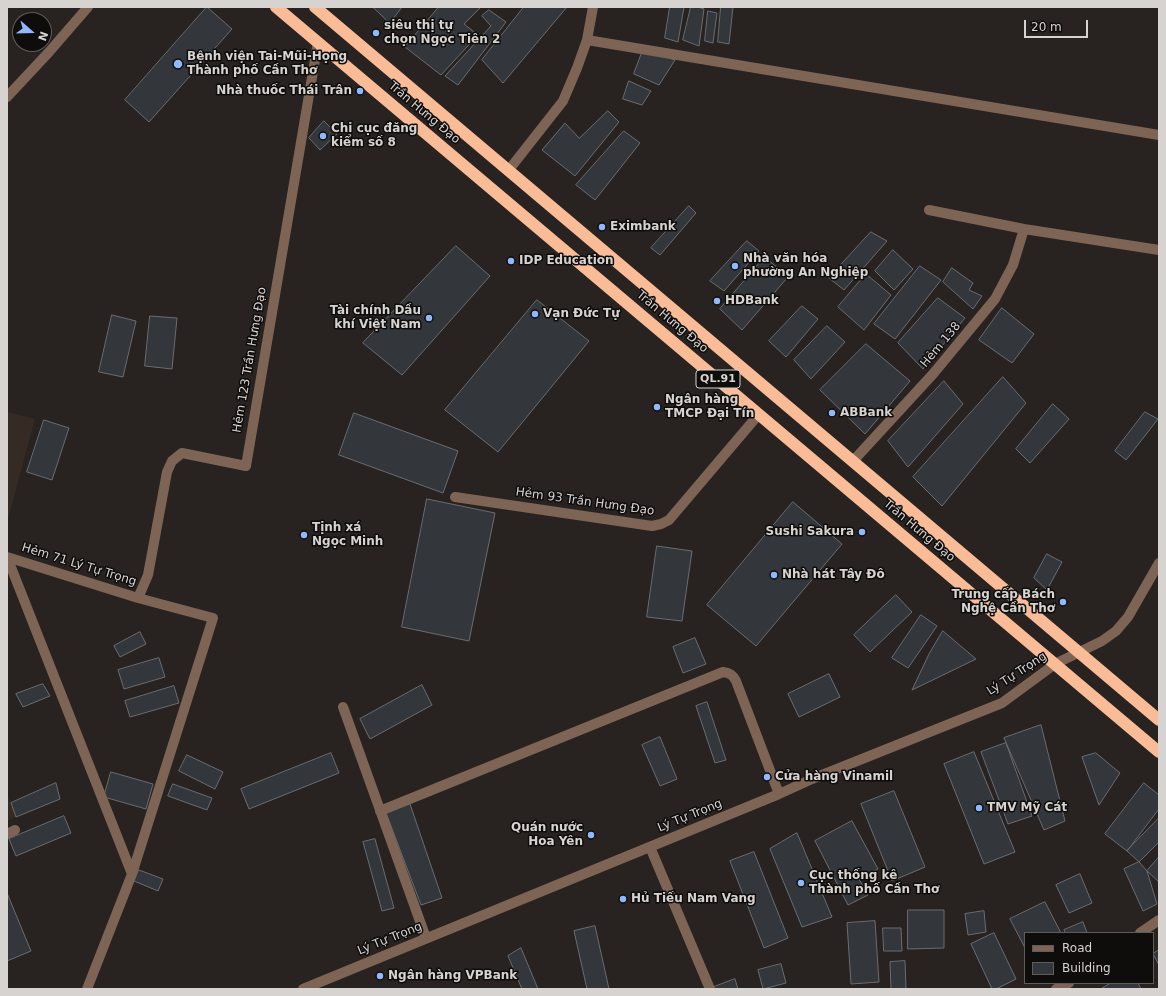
<!DOCTYPE html>
<html>
<head>
<meta charset="utf-8">
<style>
	body { margin:0 }
	#map { position:relative; width:1166px; height:996px; overflow:hidden; background:#282320; font-family:"DejaVu Sans",sans-serif }
	canvas { display:block }
	.frame { position:absolute; inset:0; border:8px solid #d6d3d1; pointer-events:none }
	.legend { position:absolute; left:1024px; top:932px; width:130px; height:52px; box-sizing:border-box; background:#0f0d0c; border:1px solid #5f5c5b; margin:0; padding:5px 7px; list-style:none; font-size:12px; color:#d6d3d1 }
	.legend li { display:flex; align-items:center; gap:8px; height:20px }
	.legend b { width:20px; border:1px solid #5f5c5b }
	.north { position:absolute; left:12px; top:12px; width:40px; height:40px; box-sizing:border-box; background:#0f0d0c; border:1px solid #5f5c5b; border-radius:50%; rotate:110deg; font-size:11px; font-weight:700; line-height:16px; text-align:center; color:#d6d3d1 }
	.north::after { content:''; display:block; margin:auto; width:14px; height:18px; background:#90b8fd; clip-path:polygon(50% 0,100% 100%,50% 72%,0 100%) }
	.scale { position:absolute; left:1024px; top:20px; width:64px; height:18px; box-sizing:border-box; border:2px solid #d6d3d1; border-top:0; padding-left:5px; font-size:12px; line-height:14px; white-space:nowrap; color:#d6d3d1; -webkit-text-stroke:3px #0f0d0c; paint-order:stroke }
</style>
</head>
<body>
<div id="map">
<canvas width="1166" height="996"></canvas>
<div class="frame"></div>
<ul class="legend">
<li><b style="height:5px;background:#7d6455"></b>Road</li>
<li><b style="height:11px;background:#33363b"></b>Building</li>
</ul>
<div class="north">N</div>
<div class="scale">20 m</div>
</div>
<script>
const g = document.querySelector('canvas').getContext('2d');
g.lineJoin = 'round';
function fillPath(path, color) {
  g.fillStyle = color;
  g.fill(path, 'evenodd');
}
function strokePath(path, color, width, dash) {
  g.strokeStyle = color;
  g.lineWidth = width;
  g.lineCap = dash ? 'butt' : 'round';
  g.setLineDash(dash || []);
  g.stroke(path);
}
function drawText(font, color, halo, rows, align = 'center') {
  g.font = font + ' "DejaVu Sans",sans-serif';
  g.lineWidth = 3;
  g.setLineDash([]);
  g.textBaseline = 'middle';
  g.strokeStyle = halo;
  g.fillStyle = color;
  for (const [text, x, y, turn = 0] of rows) {
    g.save();
    g.translate(x, y);
    g.rotate((+turn || 0) * Math.PI / 180);
    g.textAlign = isNaN(turn) ? turn : align;
    if (halo) g.strokeText(text, 0, 0);
    g.fillText(text, 0, 0);
    g.restore();
  }
}
const built = new Path2D(`
	M7,412L35,419L7,523Z
	M7,794L16,817L7,821Z`);
const building = new Path2D(`
	M207,7L232,29L149,122L125,100Z
	M373,7H402L390,23Z
	M439,7H481L464,24L478,35L441,75L405,47Z
	M524,7H567L503,83L482,60Z
	M670,7H684L678,42L665,38Z
	M691,7H698L704,9L699,46L683,40Z
	M721,7H733L729,44L718,42Z
	M489,10L506,22L458,85L445,76L491,26L482,16Z
	M708,11L717,13L713,43L705,41Z
	M643,50L675,60L659,85L634,74Z
	M629,81L651,91L642,105L623,99Z
	M608,111L619,122L575,176L542,150L565,123L579,138Z
	M324,121L337,134L320,150L309,138Z
	M624,131L640,143L595,200L576,185Z
	M689,206L696,213L660,255L651,248Z
	M871,232L887,241L844,290L829,278Z
	M747,241L759,251L724,291L710,281Z
	M456,246L490,276L402,375L363,343Z
	M893,250L913,269L894,290L875,271Z
	M765,257L788,277L742,330L720,309Z
	M920,266L941,280L895,339L874,324Z
	M952,268L973,283L969,290L982,296L973,309L943,282Z
	M866,274L891,295L864,330L838,307Z
	M938,298L965,318L923,369L898,343Z
	M537,300L589,341L498,452L445,410Z
	M802,306L818,319L786,357L769,341Z
	M1002,308L1034,334L1012,363L979,340Z
	M112,315L136,321L123,377L99,372Z
	M150,316L177,318L172,369L145,366Z
	M827,326L845,342L811,379L794,360Z
	M866,344L910,381L865,434L820,390Z
	M1003,377L1026,403L942,506L913,477Z
	M944,381L963,404L908,467L888,441Z
	M1053,404L1069,419L1030,463L1016,449Z
	M1145,412L1158,419L1126,460L1115,451Z
	M354,413L458,451L443,493L339,455Z
	M44,420L69,428L52,480L27,472Z
	M427,499L495,513L469,641L402,627Z
	M793,502L842,544L756,646L707,605Z
	M657,546L692,551L682,621L647,617Z
	M1047,554L1062,562L1047,590L1034,578Z
	M896,595L912,612L870,652L854,635Z
	M921,615L937,626L908,668L892,658Z
	M943,631L976,659L912,690L929,654Z
	M140,632L146,644L120,657L114,646Z
	M695,638L706,664L683,673L673,647Z
	M159,658L165,677L124,689L118,670Z
	M829,674L840,697L799,717L788,694Z
	M43,684L50,696L23,707L16,694Z
	M422,685L432,705L370,739L360,719Z
	M174,686L179,703L130,717L125,701Z
	M707,702L726,760L715,763L696,706Z
	M1041,725L1065,821L1044,830L1004,738Z
	M660,737L677,779L660,786L642,745Z
	M1006,743L1032,816L1008,824L981,752Z
	M974,752L1015,852L984,864L944,764Z
	M331,753L339,773L249,809L241,789Z
	M1096,753L1120,773L1099,805L1082,757Z
	M187,755L223,772L215,789L179,771Z
	M111,772L153,784L146,809L104,797Z
	M56,783L60,799L16,817L11,803Z
	M1144,783L1159,795V809L1127,851L1105,834Z
	M173,784L212,798L207,810L168,796Z
	M894,791L925,867L892,881L861,804Z
	M410,804L442,898L421,905L386,813Z
	M64,816L71,833L16,856L9,839Z
	M1159,818V842L1139,862L1127,851Z
	M852,821L878,869L859,879L868,895L848,905L815,841Z
	M797,833L832,917L802,927L770,849Z
	M375,839L394,908L382,911L363,842Z
	M754,852L788,938L764,948L730,861Z
	M1159,857V882L1147,871Z
	M1139,862L1147,871L1157,904L1143,911L1124,869Z
	M139,870L163,879L158,891L134,881Z
	M1080,874L1092,903L1069,913L1056,885Z
	M7,893L31,951L7,961Z
	M1045,902L1061,933H1025V948L1010,919Z
	M908,910H944V948L908,949Z
	M984,911L986,932L968,935L965,914Z
	M875,921L879,982L851,984L847,923Z
	M1083,922L1087,933H1065L1064,930Z
	M595,926L609,989H587L574,931Z
	M883,928H901L902,951H884Z
	M994,933L1016,979L996,989H992L971,944Z
	M521,948L538,989H522L508,956Z
	M1159,950V965L1153,954Z
	M905,961L906,989H891L890,962Z
	M781,964L786,983L763,989L758,970Z
	M735,979L738,989H708Z
	M1111,983H1138L1141,989H1101Z`);
const minor = new Path2D(`
	M587,40L1159,135
	M7,97L49,52L88,7
	M508,171L563,101L577,68L587,40L593,7
	M929,210L1024,229L1159,250
	M853,461L933,374L995,299L1013,265L1024,229
	M455,497L652,526L661,524L669,520L759,414
	M138,598L148,575L167,472L172,461L182,453L246,466L318,42
	M343,707L426,938
	M380,811L723,672C730,673 733,675 736,681L779,794
	M7,834L15,830
	M650,847L710,989
	M1140,933L1159,920
	M87,989L132,874L7,557L138,598L213,618L132,874
	M303,989L779,794L812,779L1002,703L1055,664L1102,641L1116,631L1128,617L1159,563
	M1056,989L1069,983`);
const highway = new Path2D(`
	M276,7L1159,752
	M315,7L1159,720`);
const markers = [
	[376,33,4,"#90b8fd"],
	[178,64,5,"#90b8fd"],
	[360,91,4,"#90b8fd"],
	[323,136,4,"#90b8fd"],
	[602,227,4,"#90b8fd"],
	[511,261,4,"#90b8fd"],
	[735,266,4,"#90b8fd"],
	[717,301,4,"#90b8fd"],
	[535,314,4,"#90b8fd"],
	[429,318,4,"#90b8fd"],
	[657,407,4,"#90b8fd"],
	[832,413,4,"#90b8fd"],
	[862,532,4,"#90b8fd"],
	[304,535,4,"#90b8fd"],
	[774,575,4,"#90b8fd"],
	[1063,602,4,"#90b8fd"],
	[767,777,4,"#90b8fd"],
	[979,808,4,"#90b8fd"],
	[591,835,4,"#90b8fd"],
	[801,883,4,"#90b8fd"],
	[623,899,4,"#90b8fd"],
	[380,976,4,"#90b8fd"]
];
const shields = [
	[718,379,44]
];
const shieldNames = [
	["QL.91",718,379]
];
const poiNames = [
	["siêu thị tự",384,26],
	["chọn Ngọc Tiên 2",384,40],
	["Bệnh viện Tai-Mũi-Họng",187,57],
	["Thành phố Cần Thơ",187,71],
	["Nhà thuốc Thái Trân",352,91,"right"],
	["Chi cục đăng",331,129],
	["kiểm số 8",331,143],
	["Eximbank",610,227],
	["Nhà văn hóa",743,259],
	["phường An Nghiệp",743,273],
	["IDP Education",519,261],
	["HDBank",725,301],
	["Tài chính Dầu",421,311,"right"],
	["khí Việt Nam",421,325,"right"],
	["Vạn Đức Tự",543,314],
	["Ngân hàng",665,400],
	["TMCP Đại Tín",665,414],
	["ABBank",840,413],
	["Tịnh xá",312,528],
	["Ngọc Minh",312,542],
	["Sushi Sakura",854,532,"right"],
	["Nhà hát Tây Đô",782,575],
	["Trung cấp Bách",1055,595,"right"],
	["Nghệ Cần Thơ",1055,609,"right"],
	["Cửa hàng Vinamil",775,777],
	["TMV Mỹ Cát",987,808],
	["Quán nước",583,828,"right"],
	["Hoa Yên",583,842,"right"],
	["Cục thống kê",809,876],
	["Thành phố Cần Thơ",809,890],
	["Hủ Tiếu Nam Vang",631,899],
	["Ngân hàng VPBank",388,976]
];
const streetNames = [
	["Trần Hưng Đạo",424,113,40],
	["Trần Hưng Đạo",672,322,40],
	["Hẻm 138",941,345,-50],
	["Hẻm 123 Trần Hưng Đạo",250,360,-80],
	["Hẻm 93 Trần Hưng Đạo",585,502,8],
	["Trần Hưng Đạo",919,531,40],
	["Hẻm 71 Lý Tự Trọng",79,565,17],
	["Lý Tự Trọng",1017,674,-33],
	["Lý Tự Trọng",690,816,-22],
	["Lý Tự Trọng",390,939,-22]
];
fillPath(built, '#352a24');
fillPath(building, '#33363b');
strokePath(building, '#696d72', 1);
strokePath(minor, '#7d6455', 10);
strokePath(highway, '#fabc97', 12);
for (const [x, y, r, color] of markers) {
  const dot = new Path2D();
  dot.arc(x, y, r, 0, 2 * Math.PI);
  g.fillStyle = color;
  g.fill(dot);
  strokePath(dot, '#0f0d0c', 1.5);
}
for (const [x, y, w] of shields) {
  const box = new Path2D();
  box.roundRect(x - w / 2, y - 9, w, 18, 3);
  g.fillStyle = '#0f0d0c';
  g.fill(box);
  strokePath(box, '#d6d3d1', 1);
}
drawText('bold 11px', '#d6d3d1', null, shieldNames);
drawText('bold 12px', '#d6d3d1', '#0f0d0c', poiNames, 'left');
drawText('12px', '#d6d3d1', '#0f0d0c', streetNames);
</script>
</body>
</html>
